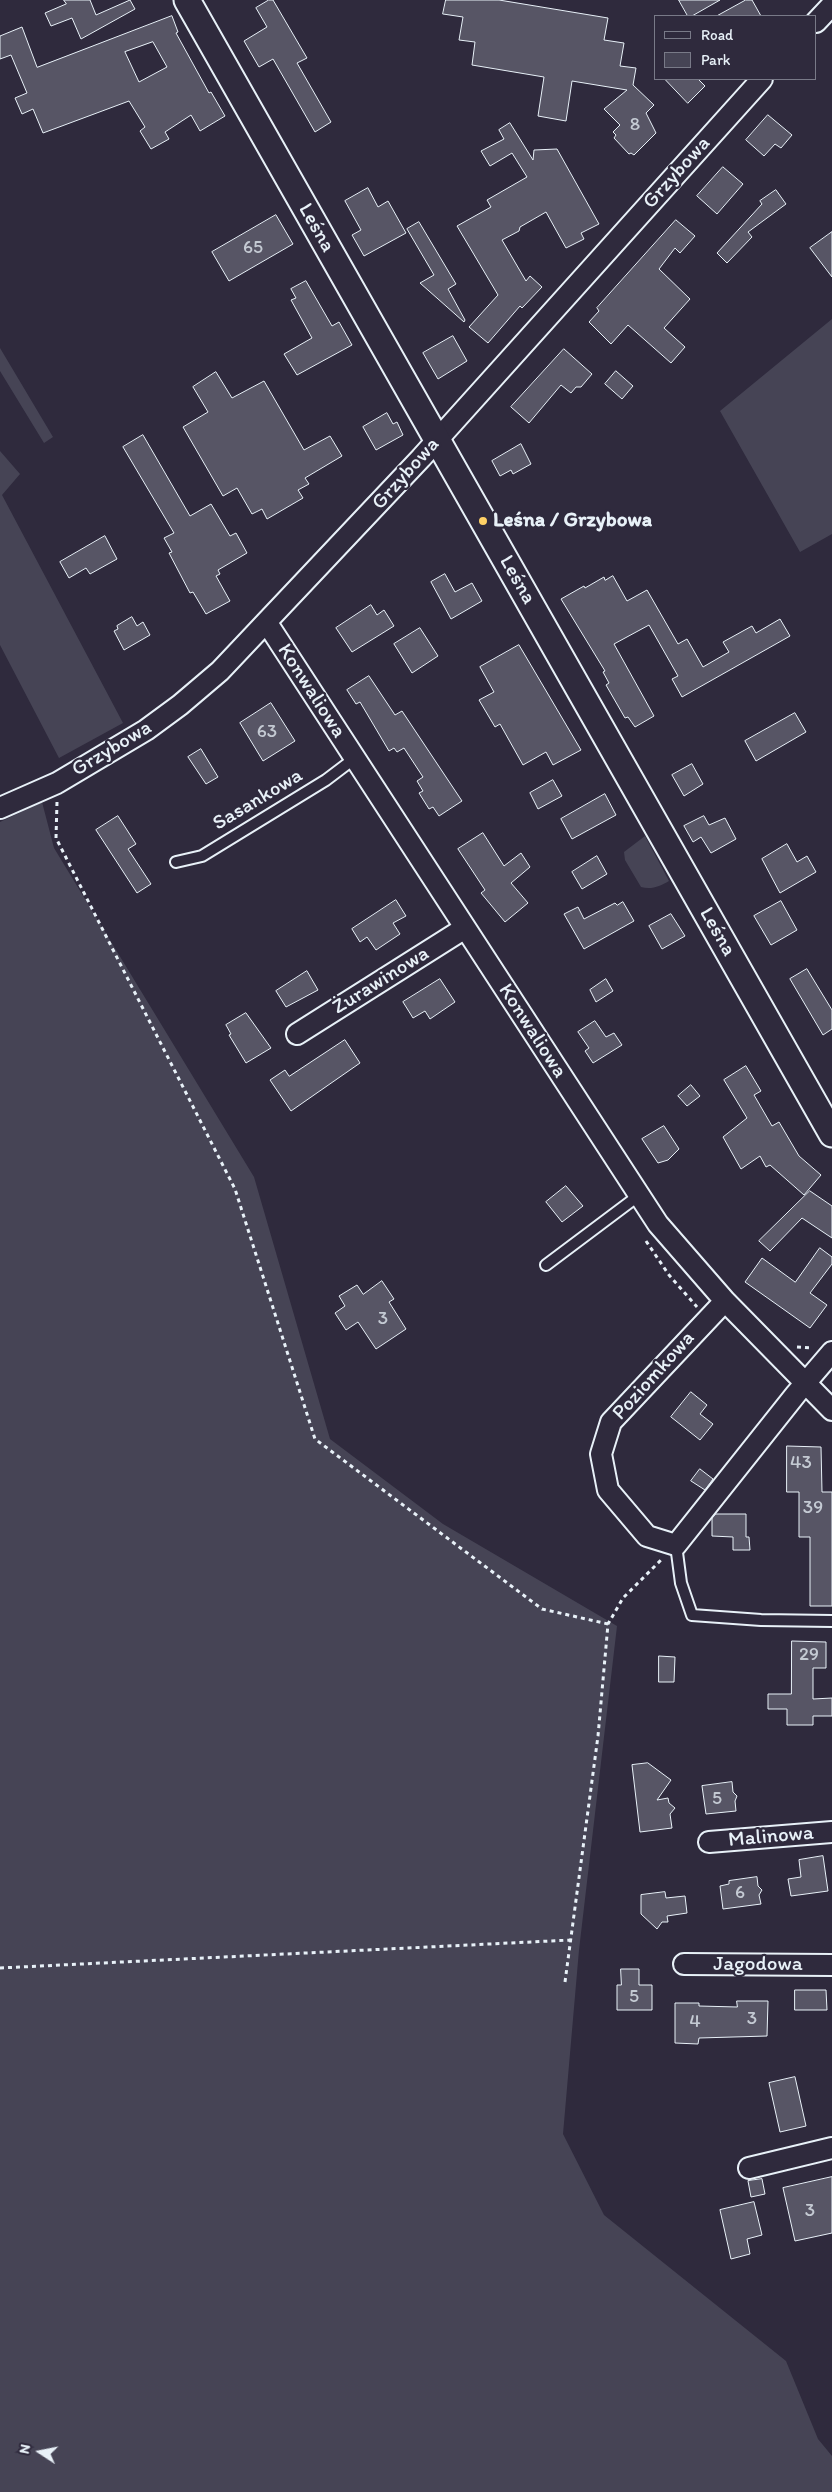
<!DOCTYPE html>
<html>
<head>
<meta charset="utf-8">
<style>
	body { margin:0 }
	#map { position:relative; width:832px; height:2492px; overflow:hidden; background:#2f2a3d; font-family:Itim,sans-serif }
	canvas { display:block }
	.legend { position:absolute; left:654px; top:15px; width:162px; height:65px; box-sizing:border-box; background:#2f2a3d; border:1px solid #797a88; margin:0; padding:6px 9px; list-style:none; font-size:15px; color:#e8f1f8 }
	.legend li { display:flex; align-items:center; gap:10px; height:25px }
	.legend b { width:25px; border:1px solid #797a88 }
	.north { position:absolute; left:15px; top:2427px; width:50px; height:50px; -webkit-text-stroke:4px #2f2a3d; paint-order:stroke; rotate:281deg; font-size:14px; font-weight:700; line-height:20px; text-align:center; color:#e8f1f8 }
	.north::after { content:''; display:block; margin:auto; width:18px; height:22px; background:#e8f1f8; clip-path:polygon(50% 0,100% 100%,50% 72%,0 100%) }
</style>
</head>
<body>
<div id="map">
<canvas width="832" height="2492"></canvas>
<ul class="legend">
<li><b style="height:6px;background:#2f2a3d"></b>Road</li>
<li><b style="height:14px;background:#464455"></b>Park</li>
</ul>
<div class="north">N</div>
</div>
<script>
const g = document.querySelector('canvas').getContext('2d');
g.lineJoin = 'round';
function fillPath(path, color) {
  g.fillStyle = color;
  g.fill(path, 'evenodd');
}
function strokePath(path, color, width, dash) {
  g.strokeStyle = color;
  g.lineWidth = width;
  g.lineCap = dash ? 'butt' : 'round';
  g.setLineDash(dash || []);
  g.stroke(path);
}
function drawText(font, color, halo, rows, align = 'center') {
  g.font = font + ' Itim,sans-serif';
  g.lineWidth = 4.5;
  g.setLineDash([]);
  g.textBaseline = 'middle';
  g.strokeStyle = halo;
  g.fillStyle = color;
  for (const [text, x, y, turn = 0] of rows) {
    g.save();
    g.translate(x, y);
    g.rotate((+turn || 0) * Math.PI / 180);
    g.textAlign = isNaN(turn) ? turn : align;
    if (halo) g.strokeText(text, 0, 0);
    g.fillText(text, 0, 0);
    g.restore();
  }
}
const green = new Path2D(`
	M832,319V534L800,552L720,411Z
	M0,348L53,437L44,443L0,371Z
	M0,451L20,474L2,495L123,723L59,758L0,645Z
	M42,802L54,848L254,1177L330,1439L443,1524L617,1626L579,1950L563,2134L604,2215L786,2361L818,2439L832,2456V2492H0V822Z
	M645,836L669,881C660,886 652,890 641,887L625,860L624,852Z`);
const building = new Path2D(`
	M64,0H90L96,15L130,0L135,9L81,39L72,18L51,26L45,13L66,4Z
	M269,0H273L307,58L297,63L331,122L315,132L273,59L259,67L244,41L267,27L256,8Z
	M446,0H499L608,18L604,40L624,43L620,66L636,68L633,85L654,105L646,113L656,133L634,155L631,153L629,154L614,138L616,135L613,132L620,125L604,109L627,90L572,81L566,121L538,116L544,77L472,65L475,42L459,40L463,17L443,14Z
	M679,0H720L692,16H688Z
	M746,0H752L761,16H717Z
	M172,16L178,32L176,33L209,93L211,92L225,116L200,131L191,115L165,132L169,139L151,149L140,131L145,127L129,101L43,133L33,109L22,114L15,98L27,93L11,55L0,59V36L22,27L37,67ZM153,42L167,67L139,82L125,52Z
	M665,79H698L705,86L688,103Z
	M768,115L792,135L781,148L775,144L764,156L746,140Z
	M510,123L533,160L534,150L557,149L599,224L581,233L584,239L566,248L546,212L520,227L519,231L502,240L526,281L530,276L542,287L522,308L520,306L488,343L469,327L498,295L457,226L491,207L487,200L527,177L512,153L490,166L481,151L504,139L499,130Z
	M723,167L743,184L717,214L697,196Z
	M368,188L378,207L388,201L406,233L364,256L352,235L361,230L345,201Z
	M776,190L786,204L748,232L752,237L727,263L717,253L762,204L760,201Z
	M276,215L293,244L229,281L212,252Z
	M676,220L695,236L680,253L675,248L659,269L690,299L664,328L685,347L671,363L628,325L611,344L589,322L599,311L597,308Z
	M419,222L456,284L448,289L465,320L464,322L420,283L434,275L407,229Z
	M832,232V277L810,248Z
	M306,281L332,326L339,322L352,345L297,375L284,354L312,338L291,300L296,298L291,289Z
	M453,336L467,361L438,379L423,353Z
	M564,349L592,374L581,387H576L571,393L561,385L529,423L511,407Z
	M616,371L633,386L622,399L605,384Z
	M216,372L232,398L264,381L304,450L330,436L342,456L305,478L309,484L298,490L303,498L267,519L262,509L252,514L237,488L223,496L183,427L208,412L193,387Z
	M387,413L393,424L397,422L403,435L376,450L363,427Z
	M143,435L190,516L211,504L230,536L236,533L247,553L218,570L220,574L216,576L230,601L206,614L193,592L190,593L169,553L172,552L164,538L174,533L123,447Z
	M521,444L531,464L513,474L511,470L500,476L492,461Z
	M105,536L117,559L90,574L86,568L69,578L60,562Z
	M445,574L455,592L472,583L482,601L451,619L431,582Z
	M613,576L627,601L647,590L678,644L687,639L703,667L729,652L723,642L752,626L756,633L780,619L790,636L682,697L672,679L678,676L649,625L614,644L654,716L635,727L628,717L625,718L606,685L609,683L603,672L605,671L561,599L584,586L585,588L604,577L605,580Z
	M371,605L377,615L384,610L394,626L352,652L336,628Z
	M132,617L137,626L143,622L150,635L124,650L114,631L118,629L117,626Z
	M420,628L438,656L412,673L394,644Z
	M519,645L581,750L553,765L546,752L523,765L500,724L495,727L479,700L494,692L480,667Z
	M369,676L395,715L402,711L462,801L439,816L433,807L429,809L419,793L423,791L417,781L423,777L404,748L397,752L394,748L389,751L360,702L356,704L347,690Z
	M271,703L295,741L263,761L240,723Z
	M795,713L806,732L756,761L745,741Z
	M201,749L218,777L206,784L188,757Z
	M692,764L703,784L684,796L672,775Z
	M553,780L562,796L538,809L530,793Z
	M605,794L616,815L572,839L561,819Z
	M118,816L136,844L128,849L151,884L137,893L96,830Z
	M704,816L709,825L725,818L736,839L711,853L701,837L693,842L684,826Z
	M483,833L504,866L521,853L530,867L511,883L528,903L505,922L481,893L485,890L458,849Z
	M787,844L797,862L807,856L816,872L780,893L762,859Z
	M597,856L607,874L582,889L572,872Z
	M396,900L406,916L393,923L400,934L376,950L367,937L360,942L352,929Z
	M781,901L797,930L771,945L754,916Z
	M623,902L634,921L584,949L564,914L578,907L584,919L615,903L617,905Z
	M671,914L685,936L662,949L649,926Z
	M807,969L832,1010V1029L823,1035L790,979Z
	M307,971L318,990L286,1007L276,991Z
	M440,979L455,1002L430,1019L425,1011L413,1018L403,1002Z
	M606,979L613,991L596,1002L590,990Z
	M246,1013L271,1048L246,1063L229,1035L231,1034L226,1025Z
	M595,1021L606,1037L614,1033L622,1045L593,1063L585,1051L589,1048L578,1032Z
	M345,1040L360,1063L291,1111L270,1080L285,1070L289,1076Z
	M746,1066L761,1091L754,1095L772,1126L779,1122L799,1156L821,1175L804,1195L770,1165L766,1167L760,1156L741,1169L723,1137L747,1118L724,1080Z
	M691,1085L700,1096L687,1106L678,1096Z
	M664,1126L679,1149L668,1160L658,1163L642,1139Z
	M566,1186L583,1206L562,1222L546,1202Z
	M810,1191L832,1206V1238L802,1218L770,1251L759,1241Z
	M820,1248L832,1257V1264L810,1293L827,1305L810,1328L745,1282L762,1258L795,1282Z
	M382,1281L394,1299L389,1302L406,1329L376,1349L358,1322L346,1330L335,1313L345,1306L339,1296L357,1285L363,1294Z
	M691,1392L707,1405L700,1414L713,1424L700,1440L671,1417Z
	M787,1446L821,1447L822,1492H832V1606H810V1537H799V1492H787Z
	M700,1469L713,1479L705,1490L691,1481Z
	M716,1514H746V1537H749L750,1550H733V1537L712,1536V1518Z
	M792,1641L826,1642V1668H813V1699L832,1698V1716H813V1725H787V1709H768V1694H791Z
	M659,1656L675,1657L674,1682H659Z
	M648,1763L671,1780L657,1800L668,1798L669,1803L675,1808L670,1814L672,1828L640,1832L632,1765Z
	M732,1782L733,1792L737,1796L735,1801L736,1811L706,1814L702,1786Z
	M823,1856L828,1891L791,1896L788,1879L801,1877L799,1860Z
	M757,1877L758,1886L762,1890L759,1895L761,1904L723,1909L720,1886L729,1884V1881Z
	M665,1892L666,1898L685,1896L687,1913L667,1916L668,1922H662L657,1929L641,1914V1895Z
	M621,1969H639V1985H652V2010H617V1985H621Z
	M795,1990H826L827,2010H795Z
	M737,2001H768L767,2036L699,2038L698,2044L675,2043V2003H699V2006L737,2007Z
	M795,2077L806,2126L780,2132L769,2083Z
	M832,2177V2233L795,2241L783,2188Z
	M762,2179L765,2194L751,2197L748,2181Z
	M754,2202L762,2235L747,2239L750,2254L731,2259L720,2210Z`);
const path = new Path2D(`
	M57,802L56,838L235,1189L315,1439L542,1609L608,1624
	M646,1241L669,1275L697,1307
	M797,1347L811,1348
	M0,1968L571,1940
	M565,1982L598,1736L608,1624L623,1598L661,1560`);
const service = new Path2D(`
	M176,862L202,856L326,780L355,758
	M546,1265L638,1196
	M676,1545L681,1583L692,1615L761,1620L832,1621`);
const minor = new Path2D(`
	M816,22L832,5
	M267,623L658,1224L725,1301L832,1410
	M0,808L57,783L146,730L180,705L220,671L421,458L762,79
	M297,1034L465,928
	M725,1301L611,1422L601,1454L608,1490L647,1536L676,1545L796,1394L832,1352
	M709,1842L832,1832
	M684,1964L832,1965
	M749,2168L832,2148`);
const tertiary = new Path2D(`
	M187,0L832,1134`);
const markers = [
	[483,521,5,"#ffd166"]
];
const numberNames = [
	["8",635,125],
	["65",253,248],
	["63",267,732],
	["3",383,1319],
	["43",801,1463],
	["39",813,1508],
	["29",809,1655],
	["5",717,1799],
	["6",740,1893],
	["5",634,1997],
	["3",752,2019],
	["4",695,2022],
	["3",810,2211]
];
const streetNames = [
	["Grzybowa",677,173,-48],
	["Leśna",316,228,60],
	["Grzybowa",406,474,-48],
	["Leśna",517,580,60],
	["Konwaliowa",311,691,57],
	["Grzybowa",112,749,-31],
	["Sasankowa",258,800,-31],
	["Leśna",717,932,60],
	["Żurawinowa",381,981,-32],
	["Konwaliowa",532,1031,57],
	["Poziomkowa",654,1376,-48],
	["Malinowa",771,1837,-5],
	["Jagodowa",758,1965]
];
const poiNames = [
	["Leśna / Grzybowa",493,521]
];
fillPath(green, '#464455');
fillPath(building, '#575565');
strokePath(building, '#e8f1f8', 1);
strokePath(service, '#e8f1f8', 14);
strokePath(minor, '#e8f1f8', 24);
strokePath(tertiary, '#e8f1f8', 29);
strokePath(path, '#e8f1f8', 3, [4, 4]);
strokePath(service, '#2f2a3d', 10);
strokePath(minor, '#2f2a3d', 20);
strokePath(tertiary, '#2f2a3d', 25);
for (const [x, y, r, color] of markers) {
  const dot = new Path2D();
  dot.arc(x, y, r, 0, 2 * Math.PI);
  g.fillStyle = color;
  g.fill(dot);
  strokePath(dot, '#2f2a3d', 2);
}
drawText('19px', '#c4cad3', null, numberNames);
drawText('21px', '#e8f1f8', '#2f2a3d', streetNames);
drawText('bold 21px', '#e8f1f8', '#2f2a3d', poiNames, 'left');
</script>
</body>
</html>
